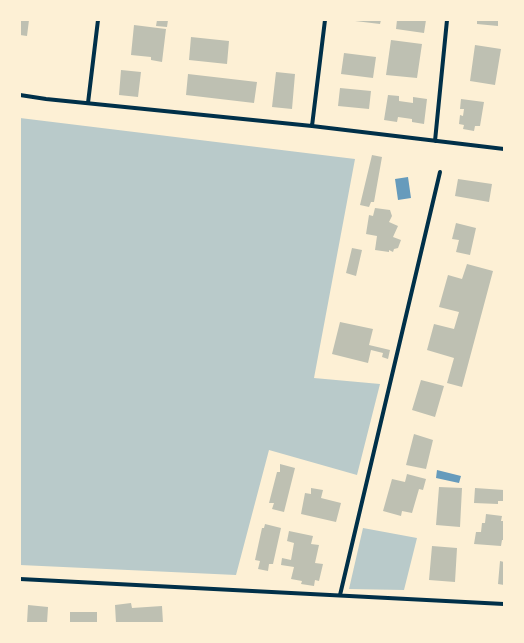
<!DOCTYPE html>
<html>
<head>
<meta charset="utf-8">
<style>
	body { margin:0 }
	#map { position:relative; width:524px; height:643px; overflow:hidden; background:#fdf0d5; font-family:"Nunito Sans",sans-serif }
	canvas { display:block }
	.frame { position:absolute; inset:0; border:21px solid #fdf0d5; pointer-events:none }
</style>
</head>
<body>
<div id="map">
<canvas width="524" height="643"></canvas>
<div class="frame"></div>
</div>
<script>
const g = document.querySelector('canvas').getContext('2d');
g.lineJoin = 'round';
function fillPath(path, color) {
  g.fillStyle = color;
  g.fill(path, 'evenodd');
}
function strokePath(path, color, width, dash) {
  g.strokeStyle = color;
  g.lineWidth = width;
  g.lineCap = dash ? 'butt' : 'round';
  g.setLineDash(dash || []);
  g.stroke(path);
}
const green = new Path2D(`
	M20,118L355,159L314,378L380,384L357,475L269,450L236,575L20,565Z
	M363,528L417,538L404,590L349,589Z`);
const water = new Path2D(`
	M408,177L411,198L398,200L395,179Z
	M437,470L461,476L459,483L436,478Z`);
const building = new Path2D(`
	M20,20H29L27,36L20,35Z
	M157,20H168L167,27L156,26Z
	M355,20H381L380,24L355,21Z
	M397,20H426L424,33L396,29Z
	M477,20H498V26L477,24Z
	M134,25L166,29L162,62L151,60V57L131,55Z
	M191,37L229,41L227,64L189,60Z
	M391,40L422,44L417,78L386,75Z
	M475,45L501,49L495,85L470,81Z
	M344,53L376,57L373,78L341,74Z
	M121,70L141,72L138,97L119,95Z
	M276,72L295,74L292,109L272,107Z
	M188,74L257,82L254,103L186,95Z
	M340,88L371,91L369,109L338,106Z
	M388,95L399,96V101L413,103V97L427,99L424,124L412,122V119L398,117L397,122L384,120Z
	M461,99L484,102L480,126H475L474,131L463,129L464,125L459,124L460,115L463,116L464,109H460Z
	M372,155L382,157L374,202H371L369,207L360,205Z
	M458,179L492,184L489,202L455,196Z
	M375,208L390,210L392,216L389,222L398,226L393,237L401,240L398,248L394,249L393,252L389,250V252L375,250L377,236L366,234L369,215L373,216Z
	M456,223L476,228L470,255L456,252L459,240L452,239Z
	M352,248L362,250L356,276L346,273Z
	M467,264L493,271L462,387L447,383L454,358L427,350L434,324L454,329L459,312L439,307L448,275L462,279Z
	M340,322L373,329L369,345L390,350L388,359L382,357L383,353L371,350L368,363L332,354Z
	M421,380L444,386L435,417L412,410Z
	M414,434L433,440L426,469L406,465Z
	M280,464L295,468L284,512L272,509L274,503H269L277,472H280Z
	M407,474L426,479L423,490L419,489L412,513L402,511L401,516L383,511L392,479L405,482Z
	M439,487L462,488L460,527L436,525Z
	M311,488L323,490L321,498L341,503L336,522L301,514L305,493L311,494Z
	M475,488L504,490L503,501H498V504L474,503Z
	M486,514L502,516L501,521H504V540H502L501,546L474,544L476,532H481L482,523H485Z
	M265,524L281,528L273,564H269L268,571L258,569L260,561L255,560L262,528H264Z
	M289,531L313,536L311,544L319,545L315,563L323,564L319,581L315,580L314,586L301,584L302,581L291,579L294,567L281,565L282,558L291,560L294,543L287,541Z
	M432,546L457,548L455,582L429,580Z
	M500,561L504,562V585L498,584Z
	M131,603L132,608L162,606L163,623H116L115,605Z
	M28,605L48,607L47,623H27Z
	M70,612H97V623H70Z`);
const minor = new Path2D(`
	M20,95L46,99L312,126L504,149
	M88,103L98,20
	M312,126L325,20
	M435,141L447,20
	M20,579L504,604
	M340,595L440,172`);
fillPath(green, '#b9caca');
fillPath(water, '#669bbc');
fillPath(building, '#bec0b2');
strokePath(minor, '#003049', 4);
</script>
</body>
</html>
